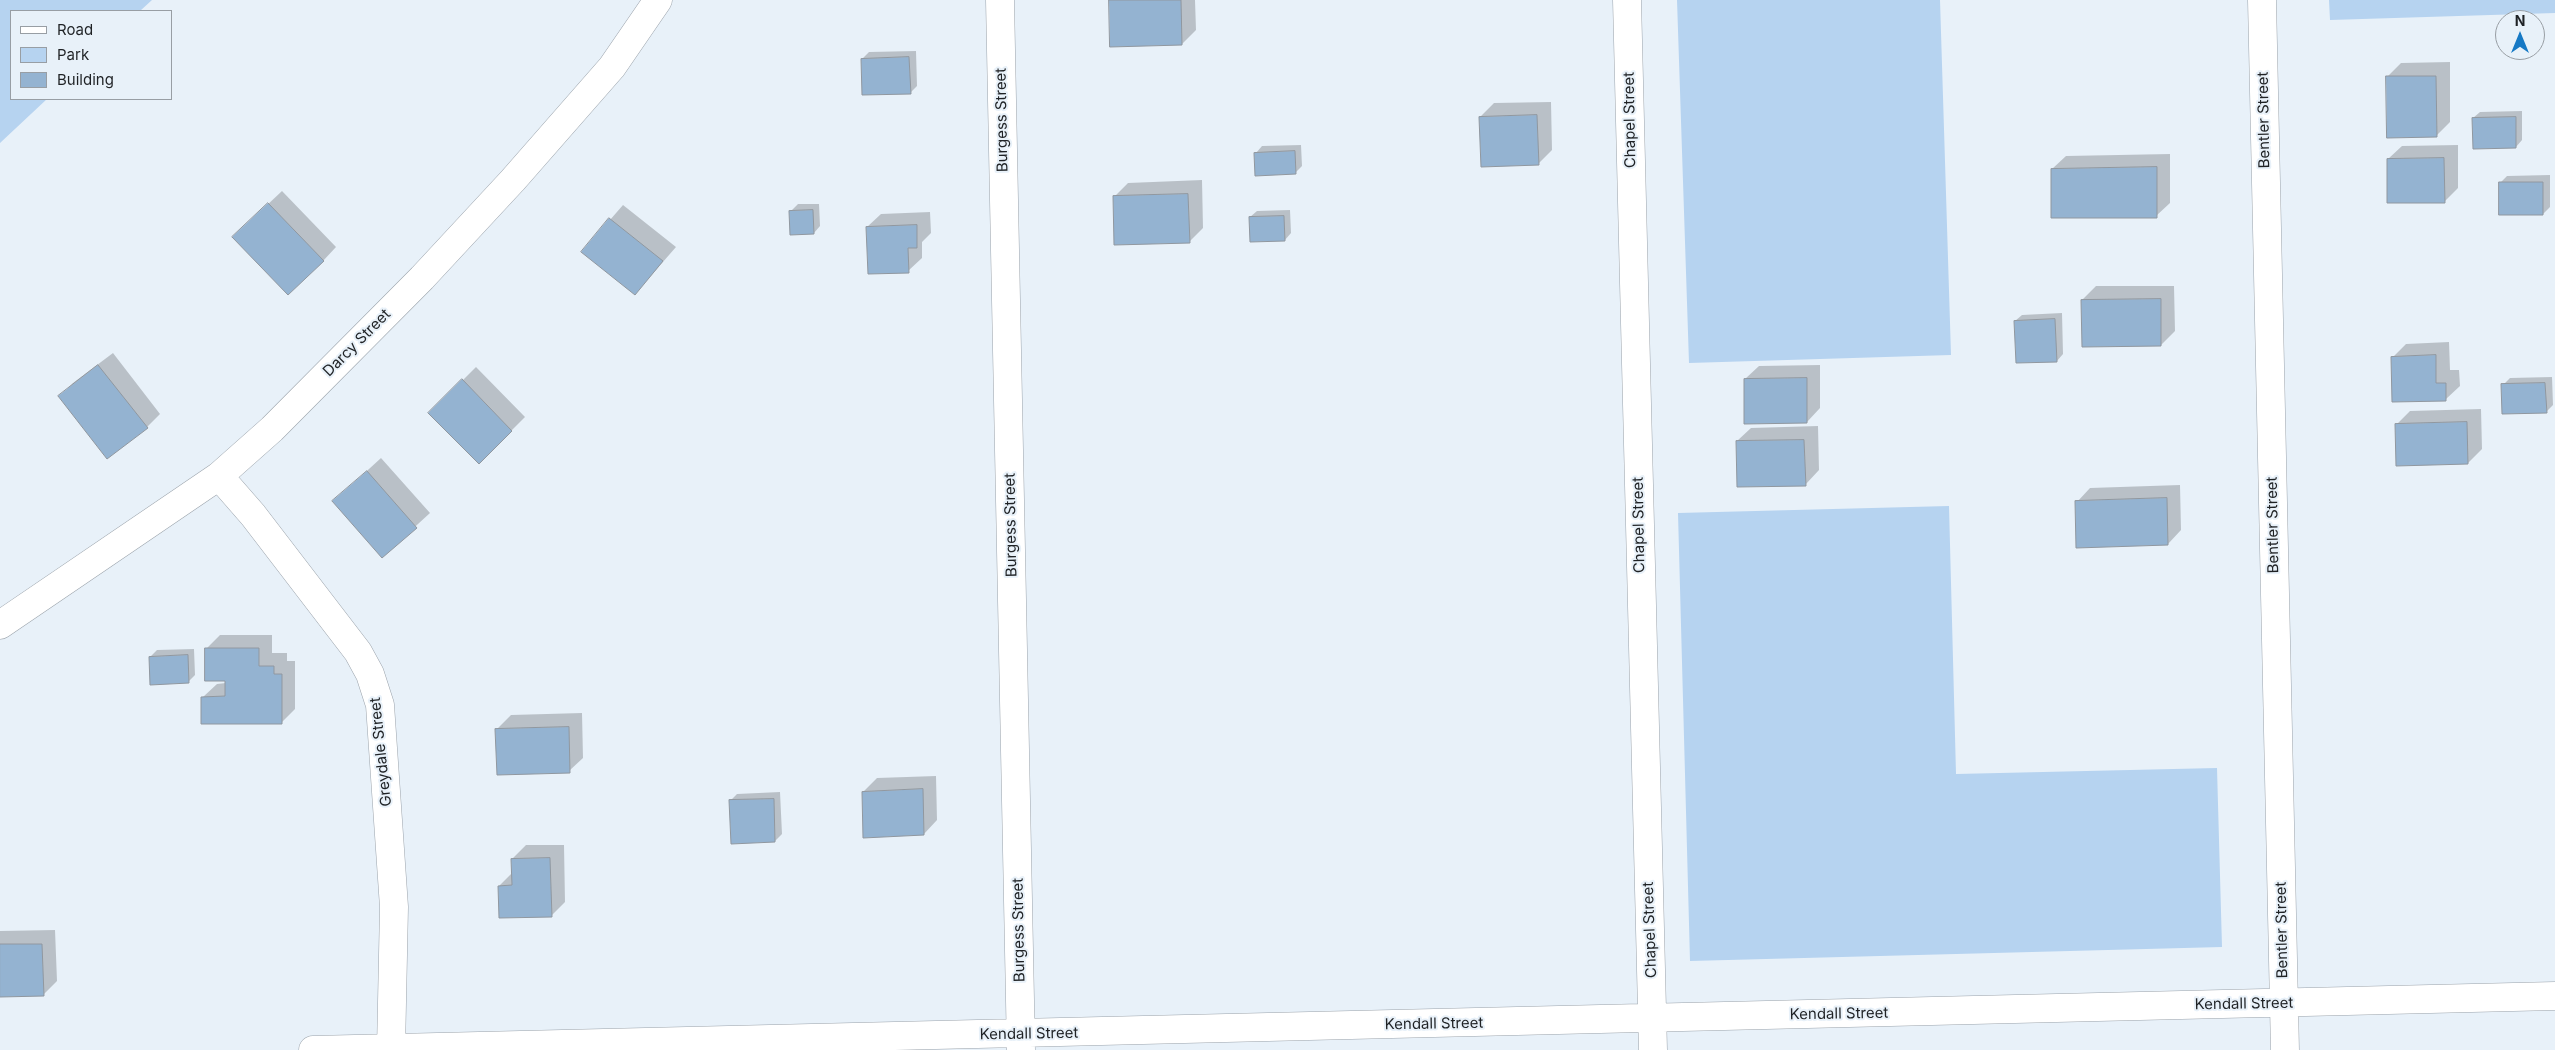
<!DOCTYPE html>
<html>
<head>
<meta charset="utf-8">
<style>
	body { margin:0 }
	#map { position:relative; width:2555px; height:1050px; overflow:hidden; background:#e8f1f9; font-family:Inter,sans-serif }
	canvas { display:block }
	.legend { position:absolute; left:10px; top:10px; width:162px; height:90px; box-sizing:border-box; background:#e8f1f9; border:1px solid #989ea4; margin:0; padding:6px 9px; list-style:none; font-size:15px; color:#1f2225 }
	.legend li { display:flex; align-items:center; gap:10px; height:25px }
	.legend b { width:25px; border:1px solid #989ea4 }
	.north { position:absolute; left:2495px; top:10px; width:50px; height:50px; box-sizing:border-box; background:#e8f1f9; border:1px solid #989ea4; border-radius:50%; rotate:0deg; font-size:14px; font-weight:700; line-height:20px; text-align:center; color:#1f2225 }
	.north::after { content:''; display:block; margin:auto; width:18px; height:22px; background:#1679c5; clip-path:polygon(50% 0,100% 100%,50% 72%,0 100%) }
</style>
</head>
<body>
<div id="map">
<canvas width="2555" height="1050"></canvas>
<ul class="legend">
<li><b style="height:6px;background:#fff"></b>Road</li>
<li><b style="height:14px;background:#b6d3f0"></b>Park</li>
<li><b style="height:14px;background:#94b3d1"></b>Building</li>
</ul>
<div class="north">N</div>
</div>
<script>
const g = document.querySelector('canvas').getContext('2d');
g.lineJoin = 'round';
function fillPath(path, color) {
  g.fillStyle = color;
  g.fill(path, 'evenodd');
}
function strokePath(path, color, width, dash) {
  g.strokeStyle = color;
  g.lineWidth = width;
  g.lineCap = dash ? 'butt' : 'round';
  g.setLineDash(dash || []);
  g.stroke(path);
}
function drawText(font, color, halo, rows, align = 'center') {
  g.font = font + ' Inter,sans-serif';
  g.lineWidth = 4;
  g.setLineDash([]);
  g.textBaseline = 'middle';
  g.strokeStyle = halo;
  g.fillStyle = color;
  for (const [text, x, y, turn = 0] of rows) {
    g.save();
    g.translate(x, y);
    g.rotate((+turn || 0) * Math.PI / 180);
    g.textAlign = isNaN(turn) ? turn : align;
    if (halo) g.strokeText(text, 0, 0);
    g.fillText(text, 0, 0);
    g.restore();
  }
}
const green = new Path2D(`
	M0,0H152L140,11H11V99H47L0,143Z
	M1677,0H1940L1951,355L1689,363Z
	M2329,0H2555V13L2330,20Z
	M1949,506L1956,774L2217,768L2222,947L1690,961L1678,513Z`);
const shadow = new Path2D(`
	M1110,0H1195L1196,30L1182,44Z
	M916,51L917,86L910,93L862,59L869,52Z
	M2450,62V122L2436,136L2387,77L2401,63Z
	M1551,102L1552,150L1538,164L1480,117L1494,103Z
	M2522,111V140L2516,147L2473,118L2480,112Z
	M1301,145L1302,166L1295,173L1256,153L1262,146Z
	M2458,145V188L2444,202L2388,159L2402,146Z
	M2170,154V203L2156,216L2052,169L2066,156Z
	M2550,175V207L2543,214L2500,183L2507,176Z
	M1202,180L1203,228L1189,242L1114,197L1128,183Z
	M282,191L336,247L323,261L248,223Z
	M798,204H819L820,226L814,233L791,211Z
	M623,205L676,247L635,294L583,251Z
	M1290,210L1291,233L1285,240L1250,217L1257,211Z
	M930,212L931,233L922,242V258L908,271L867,227L881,214Z
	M2096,286H2174L2175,331L2161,345L2082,300Z
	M2062,313L2063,354L2057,361L2015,321L2022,315Z
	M2449,342L2450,370H2459L2460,386L2446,399L2393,357L2406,344Z
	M113,353L160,414L147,427L60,397L73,383Z
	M1820,365V408L1807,422L1745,379L1759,366Z
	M476,367L525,417L479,463L430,413Z
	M2552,377L2553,405L2546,412L2503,385L2510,378Z
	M2481,409L2482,449L2468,463L2396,425L2410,411Z
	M1818,426L1819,470L1806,484L1737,441L1751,428Z
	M381,458L430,513L382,557L334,501Z
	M2180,485L2181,530L2168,544L2077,502L2090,488Z
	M220,635H272V653H287V661H295V709L282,722L203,697L217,684L226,683L206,649Z
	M194,649L195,675L188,682L150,657L157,650Z
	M582,713L583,758L569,771L497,729L511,715Z
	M936,776L937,820L924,834L863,792L877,778Z
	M780,792L782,834L775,841L730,801L737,794Z
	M526,845H564L565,902L552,915L499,886L513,872L512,859Z
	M55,930L57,981L43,995L0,996V931Z`);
const building = new Path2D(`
	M1109,0H1181L1182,45L1110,47Z
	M909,57L911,94L862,95L861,59Z
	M2386,76H2436L2437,137L2387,138Z
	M1537,115L1539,165L1481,167L1479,117Z
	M2516,117V148L2473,149L2472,118Z
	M1295,151L1296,174L1255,176L1254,153Z
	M2444,158L2445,203H2387V159Z
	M2157,167V218H2051V169Z
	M2499,182H2543V215H2499Z
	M1188,194L1190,243L1114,245L1113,196Z
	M268,203L324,261L288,295L232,237Z
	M813,210L814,234L790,235L789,211Z
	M1284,216L1285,241L1250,242L1249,217Z
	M609,218L663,261L635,295L581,252Z
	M917,225V248H908L909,273L868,274L866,227Z
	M2161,299V346L2082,347L2081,300Z
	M2055,319L2057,362L2016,363L2014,321Z
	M2436,355V383H2446V401L2392,402L2391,357Z
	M98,365L148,428L107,459L58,396Z
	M1807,378V423L1744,424V379Z
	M462,379L512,431L479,464L428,413Z
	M2545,383L2547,413L2502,414L2501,384Z
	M2467,422L2468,464L2396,466L2395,424Z
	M1804,440L1806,486L1737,487L1736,441Z
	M367,471L417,528L382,558L332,501Z
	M2167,498L2168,545L2076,548L2075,501Z
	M205,648H259V666H274V674H282V724H201V697L225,696V681H205Z
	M188,655L189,683L150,685L149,657Z
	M569,727L570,773L497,775L495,729Z
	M923,789L924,835L863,838L862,792Z
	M774,799L775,842L731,844L729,800Z
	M550,858L552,917L499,918L498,886L512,885L511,859Z
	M0,944H42L44,996L0,997Z`);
const minor = new Path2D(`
	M1000,0L1021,1050
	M1627,0L1653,1050
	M2262,0L2285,1050
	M219,476L253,515L358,652L370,674L380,705L394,907L391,1050
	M0,625L219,476L272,429L422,278L513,180L612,67L658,0
	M313,1050L2555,996`);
const streetNames = [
	["Burgess Street",1002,120,-91],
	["Chapel Street",1630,120,-91],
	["Bentler Street",2264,120,-91],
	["Darcy Street",357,343,-45],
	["Burgess Street",1011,525,-91],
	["Chapel Street",1639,525,-91],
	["Bentler Street",2273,525,-91],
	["Greydale Street",381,752,-96],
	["Burgess Street",1019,930,-91],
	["Chapel Street",1650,930,-92],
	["Bentler Street",2282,930,-91],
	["Kendall Street",2244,1004,-1],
	["Kendall Street",1839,1014,-1],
	["Kendall Street",1434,1024,-1],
	["Kendall Street",1029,1034,-1]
];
fillPath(green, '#b6d3f0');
fillPath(shadow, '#0003');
fillPath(building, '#94b3d1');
strokePath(building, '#90979f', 1);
strokePath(minor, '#9ba3ab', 29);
strokePath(minor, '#fff', 28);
drawText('15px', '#1f2225', '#e8f1f9', streetNames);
</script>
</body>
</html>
